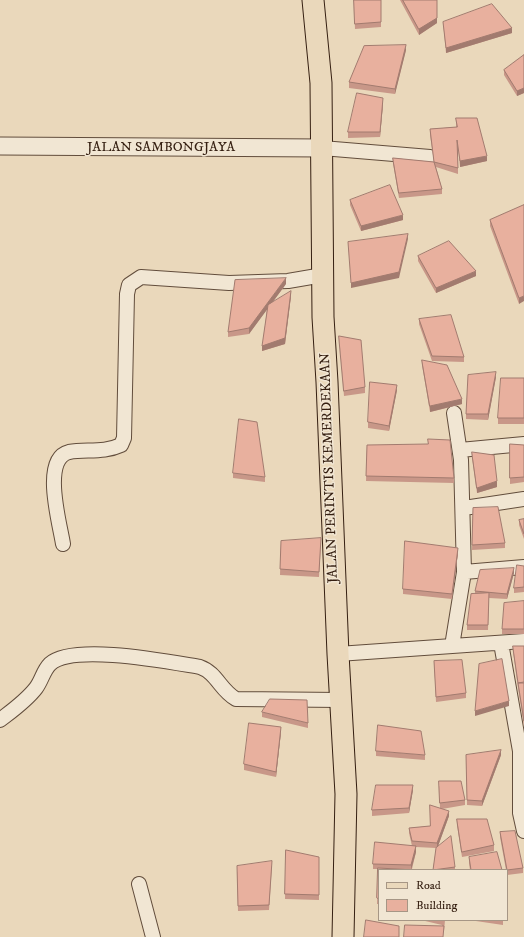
<!DOCTYPE html>
<html>
<head>
<meta charset="utf-8">
<style>
	body { margin:0 }
	#map { position:relative; width:524px; height:937px; overflow:hidden; background:#ead8bb; font-family:"IM FELL DW Pica",serif }
	canvas { display:block }
	.legend { position:absolute; left:378px; top:869px; width:130px; height:52px; box-sizing:border-box; background:#f1e6d3; border:1px solid #a69685; margin:0; padding:5px 7px; list-style:none; font-size:12px; color:#351f11 }
	.legend li { display:flex; align-items:center; gap:8px; height:20px }
	.legend b { width:20px; border:1px solid #a69685 }
</style>
</head>
<body>
<div id="map">
<canvas width="524" height="937"></canvas>
<ul class="legend">
<li><b style="height:5px;background:#ead8bb"></b>Road</li>
<li><b style="height:11px;background:#e8b09e"></b>Building</li>
</ul>
</div>
<script>
const g = document.querySelector('canvas').getContext('2d');
g.lineJoin = 'round';
function strokePath(path, color, width, dash) {
  g.strokeStyle = color;
  g.lineWidth = width;
  g.lineCap = dash ? 'butt' : 'round';
  g.setLineDash(dash || []);
  g.stroke(path);
}
function fillPath(path, color) {
  g.fillStyle = color;
  g.fill(path, 'evenodd');
}
function drawText(font, color, halo, rows, align = 'center') {
  g.font = font + ' "IM FELL DW Pica",serif';
  g.lineWidth = 3;
  g.setLineDash([]);
  g.textBaseline = 'middle';
  g.strokeStyle = halo;
  g.fillStyle = color;
  for (const [text, x, y, turn = 0] of rows) {
    g.save();
    g.translate(x, y);
    g.rotate((+turn || 0) * Math.PI / 180);
    g.textAlign = isNaN(turn) ? turn : align;
    if (halo) g.strokeText(text, 0, 0);
    g.fillText(text, 0, 0);
    g.restore();
  }
}
const minor = new Path2D(`
	M322,148L430,157
	M454,413L461,460L464,572
	M460,450L524,444
	M464,508L524,499
	M63,544C60,524 41,459 69,452C86,449 104,453 121,445L124,438L127,294L129,285L141,277L229,283L288,281L323,275
	M501,643L520,751V813L524,831
	M452,646L464,572L524,567
	M338,654L524,641
	M0,720C13,710 26,701 36,688C42,680 43,671 50,664C73,643 169,662 200,667C217,673 220,690 236,699L341,700
	M139,884L153,937`);
const tertiary = new Path2D(`
	M0,146L322,148`);
const primary = new Path2D(`
	M313,0L321,83L323,317L327,382L338,654L346,794L343,937`);
const wall = new Path2D(`
	M354,0H381V27L355,29Z
	M400,0H437V23L419,35Z
	M443,22L512,33L446,53Z
	M406,50L395,94L349,88V82Z
	M524,55V93L517,96L504,75V70Z
	M383,104L380,137L348,138V132Z
	M456,118L487,161L460,167L458,148V174L436,167L442,189V194L399,198L393,163V158L434,162L430,135V129L456,127Z
	M350,200L403,220L361,231L350,205Z
	M524,205L519,304L490,226V220Z
	M418,256L476,276L436,293L418,261Z
	M286,284L272,303L291,296L285,344L262,351L267,309L249,334L228,337V332Z
	M419,319L464,357V362L432,361L419,324Z
	M339,336L365,387V393L344,396Z
	M422,360L462,404L430,412L422,365Z
	M496,377L488,420L466,419V414Z
	M524,378V424H498V418Z
	M397,390L389,431L368,428V422Z
	M510,444L524,445V482L510,484Z
	M367,445L454,478V483L366,481Z
	M472,452L497,487L477,493L472,457Z
	M233,473L265,477V482L233,478Z
	M473,508L505,543V548L472,550Z
	M524,519V539L519,525V520Z
	M281,541L321,543L319,577L280,575Z
	M458,553L452,599L403,594V589Z
	M524,566V592L514,593V588Z
	M514,573L507,599L489,598L488,630H467V625L475,594V591Z
	M524,601V634H502V629Z
	M513,646H524V726L518,688L513,651Z
	M434,661L466,693V698L436,702Z
	M262,712L308,723V728L262,717Z
	M281,732L276,777L244,770V764Z
	M376,751L425,755V760L376,756Z
	M466,755H501L482,806L467,805Z
	M439,786L465,800V805L442,809L449,816L438,846L455,867V870H433L436,848L416,847V852L412,869L379,870V904H377L378,869H373V864L412,846L409,833V828L430,826L440,808Z
	M413,790L409,813L372,816V810Z
	M457,819L494,845V851L462,857L457,825Z
	M500,832L523,868V873L507,875V870H506L500,837Z
	M286,850L319,895V900L285,899Z
	M469,857L502,870H470L469,863Z
	M272,866L269,910L238,911L237,872Z
	M421,920H445L444,931L442,925Z
	M469,920H503V925Z`);
const shadedWall = new Path2D(`
	M437,0V23L419,35V29Z
	M512,28V33L446,53V48Z
	M406,45V50L395,94V89Z
	M524,88V93L517,96V91Z
	M383,98V104L380,137V132Z
	M487,156V161L460,167V161Z
	M403,215V220L361,231V226Z
	M408,234V239L399,278L351,288V283Z
	M476,271V276L436,293V288Z
	M286,278V284L249,334V328Z
	M291,291V296L285,344L262,351V346Z
	M524,296V301L519,304V298Z
	M496,372V377L488,420V414Z
	M397,385V390L389,431V426Z
	M462,399V404L430,412V406Z
	M497,481V487L477,493V488Z
	M458,548V553L452,599V594Z
	M514,568V573L507,599V594Z
	M509,701V706L475,716V711Z
	M281,727V732L276,777V772Z
	M501,750V755L482,806V801Z
	M413,785V790L409,813V808Z
	M449,811V816L437,849V843Z
	M416,846V852L411,870V865Z`);
const building = new Path2D(`
	M354,0H381V22L355,24Z
	M403,0H437V18L419,29Z
	M492,4L512,28L446,48L443,22Z
	M406,45L395,89L349,82L364,46Z
	M524,55V88L517,91L504,70Z
	M357,93L383,98L380,132H348Z
	M456,118H477L487,156L460,161L457,140L458,168L434,162L430,129L457,127Z
	M393,158L434,162L442,189L399,193Z
	M390,185L403,215L361,226L350,200Z
	M524,205V296L519,298L490,220Z
	M408,234L399,272L351,283L348,242Z
	M449,241L476,271L436,288L418,256Z
	M286,278L249,328L228,332L235,280Z
	M291,291L285,338L262,346L268,305Z
	M451,315L464,357L432,356L419,319Z
	M339,336L361,340L365,387L344,391Z
	M422,360L447,365L462,399L430,406Z
	M496,372L488,414H466L468,375Z
	M501,378H524V418H498Z
	M370,382L397,385L389,426L368,422Z
	M239,419L257,422L265,477L233,473Z
	M428,439L450,440L454,478L366,476L367,445L428,444Z
	M510,444L524,445V477L510,478Z
	M472,452L494,455L497,481L477,488Z
	M498,507L505,543L472,545L473,508Z
	M524,519V534L519,520Z
	M321,538L319,572L280,569L281,541Z
	M405,541L458,548L452,594L403,589Z
	M517,565L524,566V587L514,588Z
	M514,568L507,594L475,591L480,570Z
	M489,593L488,625H467L471,594Z
	M524,601V629H502L504,603Z
	M513,646H524V682L518,683H524V721L518,683Z
	M502,659L509,701L475,711L479,664Z
	M462,660L466,693L436,697L434,661Z
	M270,699L307,700L308,723L262,712Z
	M249,723L281,727L276,772L244,764Z
	M378,725L421,731L425,755L376,751Z
	M501,750L482,801L467,800L466,755Z
	M439,781H461L465,800L440,803Z
	M376,785H413L409,808L372,810Z
	M430,805L449,811L437,843L412,841L409,828L430,826Z
	M457,819H487L494,845L462,852Z
	M515,831L523,868L507,870L500,832Z
	M451,836L455,867L433,870L436,848Z
	M375,842L416,846L411,865L373,864Z
	M286,850L319,857V895L285,894Z
	M497,852L502,870H471L469,857Z
	M272,861L269,905L238,906L237,866Z
	M378,868L414,870H379V899L377,898Z
	M366,920L399,926V937H364Z
	M405,925L444,926L443,937H404Z`);
const streetNames = [
	["JALAN SAMBONGJAYA",161,148],
	["JALAN PERINTIS KEMERDEKAAN",330,468,-92]
];
strokePath(minor, '#624d3c', 16);
strokePath(tertiary, '#624d3c', 19);
strokePath(primary, '#351f11', 23);
strokePath(minor, '#f1e6d3', 14);
strokePath(tertiary, '#f1e6d3', 17);
strokePath(primary, '#ead8bb', 21);
fillPath(wall, '#c89788');
fillPath(shadedWall, '#a27b6f');
fillPath(building, '#e8b09e');
strokePath(building, '#a27b6f', 1);
drawText('14px', '#351f11', '#f1e6d3', streetNames);
</script>
</body>
</html>
